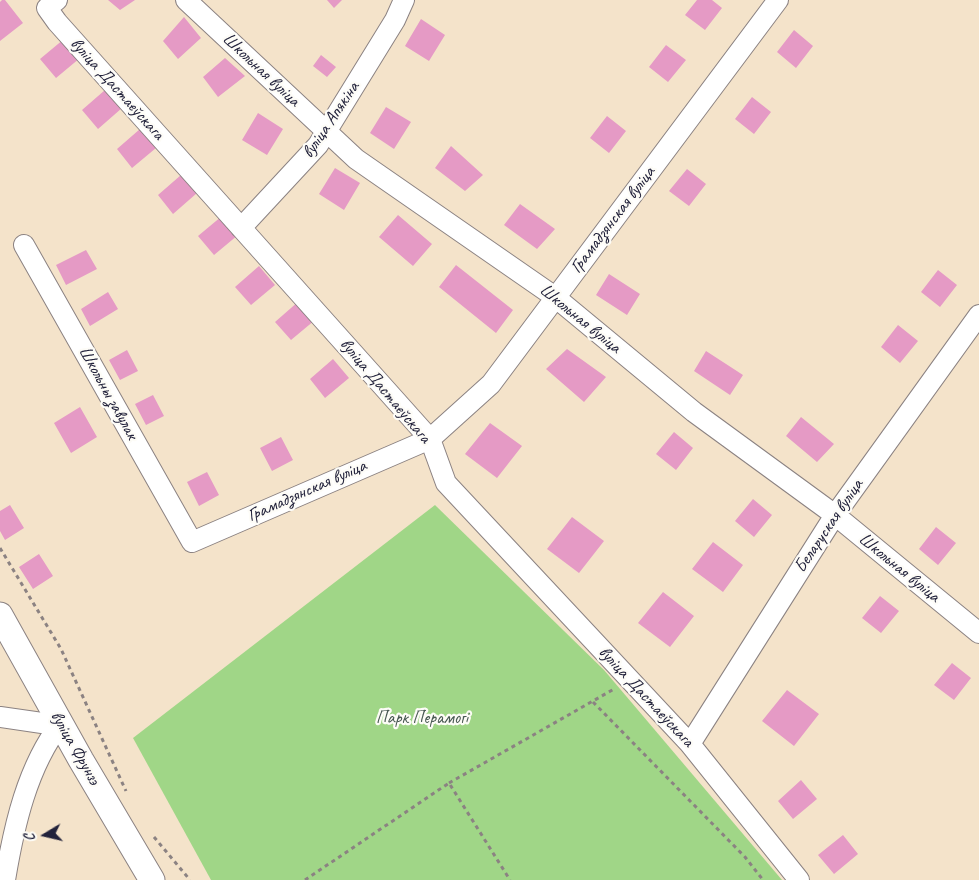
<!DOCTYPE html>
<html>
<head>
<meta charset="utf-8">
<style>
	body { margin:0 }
	#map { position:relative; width:979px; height:880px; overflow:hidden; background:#f4e3ca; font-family:Caveat,sans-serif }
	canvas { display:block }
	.north { position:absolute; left:20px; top:810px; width:50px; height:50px; -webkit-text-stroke:4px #fdfcf7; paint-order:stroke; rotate:261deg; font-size:14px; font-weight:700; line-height:20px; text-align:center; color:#22223b }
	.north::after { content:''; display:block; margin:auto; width:18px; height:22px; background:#22223b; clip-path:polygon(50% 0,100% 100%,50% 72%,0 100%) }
</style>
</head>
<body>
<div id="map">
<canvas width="979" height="880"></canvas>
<div class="north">С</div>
</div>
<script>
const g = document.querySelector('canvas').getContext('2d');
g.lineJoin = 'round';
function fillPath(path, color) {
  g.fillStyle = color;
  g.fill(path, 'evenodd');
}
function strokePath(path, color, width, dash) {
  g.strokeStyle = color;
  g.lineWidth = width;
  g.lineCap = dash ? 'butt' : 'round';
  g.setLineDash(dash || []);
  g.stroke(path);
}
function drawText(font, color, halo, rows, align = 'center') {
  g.font = font + ' Caveat,sans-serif';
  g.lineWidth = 4.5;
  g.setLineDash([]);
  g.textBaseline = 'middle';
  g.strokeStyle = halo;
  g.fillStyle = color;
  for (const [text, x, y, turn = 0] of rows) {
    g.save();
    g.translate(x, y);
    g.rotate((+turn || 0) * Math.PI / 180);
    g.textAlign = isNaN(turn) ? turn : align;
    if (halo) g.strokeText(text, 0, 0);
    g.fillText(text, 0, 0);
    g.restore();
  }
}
const green = new Path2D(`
	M435,505L604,670L782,880H211L133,738Z`);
const building = new Path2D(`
	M2,0H5L23,23L0,41V2Z
	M108,0H135L120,10Z
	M327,0H342L334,8Z
	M697,0H712L722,8L705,30L685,15Z
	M184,17L201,38L178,59L163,41Z
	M421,19L445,35L429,61L405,46Z
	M794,30L813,46L796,68L777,52Z
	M64,39L80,58L56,78L40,59Z
	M666,45L686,60L668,82L649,67Z
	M321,55L336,67L327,77L313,66Z
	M225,58L245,76L218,97L203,77Z
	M105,90L122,108L98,129L82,110Z
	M752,97L771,112L754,134L735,119Z
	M386,107L411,122L394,149L370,133Z
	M258,113L283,129L267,155L242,140Z
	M607,116L626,131L609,153L590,138Z
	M140,129L156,148L132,168L117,149Z
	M451,146L483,175L465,191L435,168Z
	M335,168L360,183L344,210L319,194Z
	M687,169L706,184L689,206L669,191Z
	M181,175L197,193L173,214L158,195Z
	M520,204L555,229L537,249L504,225Z
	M398,215L432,244L413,266L379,237Z
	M222,216L238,235L214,255L198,236Z
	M86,250L97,269L66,285L56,265Z
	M456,265L513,310L496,333L439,287Z
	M259,266L275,285L251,305L235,287Z
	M938,270L957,285L940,307L921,292Z
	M609,274L640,294L627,315L596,295Z
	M108,292L118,309L90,326L81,309Z
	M299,301L315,320L291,340L275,322Z
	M898,325L918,341L900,363L881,347Z
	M567,349L606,377L584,402L546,369Z
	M127,350L138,371L120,380L109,360Z
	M706,351L743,375L730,395L694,371Z
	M333,359L349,378L325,398L310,379Z
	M153,395L164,416L146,425L135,404Z
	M80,407L97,437L71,453L54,423Z
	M801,417L834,444L817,462L786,436Z
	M490,423L522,446L497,478L465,454Z
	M674,432L693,448L676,470L656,454Z
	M281,437L293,460L272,471L260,448Z
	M207,472L219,495L199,506L187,482Z
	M753,499L772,515L754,537L735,521Z
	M10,505L24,528L5,540L0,531V511Z
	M572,517L604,541L579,573L547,549Z
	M936,527L956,543L938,565L919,549Z
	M713,542L743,565L723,592L692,569Z
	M39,554L53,576L33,589L19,567Z
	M663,592L694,616L670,647L638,623Z
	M880,596L899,611L881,633L862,618Z
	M952,663L971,678L954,700L934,685Z
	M787,690L819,714L794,746L762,721Z
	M801,780L817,799L793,819L778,801Z
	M843,835L858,854L834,874L818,855Z`);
const path = new Path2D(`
	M0,548L61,649L126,791
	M593,702L745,857L763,880
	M449,783L614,689
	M154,837L190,880
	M305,880L449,783L510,880`);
const minor = new Path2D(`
	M57,0L47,8L57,22L430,439L446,483L690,744L799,880
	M186,0L356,159L555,297L694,412L835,515L979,633
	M241,228L318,145L395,20L404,0
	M24,245L192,542L430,439L491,384L778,0
	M0,717L42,723H61
	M690,744L835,515L979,315
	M5,880C14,826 27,767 61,723`);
const tertiary = new Path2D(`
	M0,615L81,760L152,880`);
const streetNames = [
	["Школьная вуліца",261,70,43],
	["вуліца Дастаеўскага",117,89,48],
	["вуліца Апякіна",331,120,-56],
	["Грамадзянская вуліца",613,220,-53],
	["Школьная вуліца",580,319,39],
	["вуліца Дастаеўскага",385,391,50],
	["Школьны завулак",108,393,61],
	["Грамадзянская вуліца",307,491,-24],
	["Беларуская вуліца",829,526,-56],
	["Школьная вуліца",899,568,39],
	["вуліца Дастаеўскага",646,697,47],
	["вуліца Фрунзэ",75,748,60]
];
const parkNames = [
	["Парк Перамогі",422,718]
];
fillPath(green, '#a0d687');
fillPath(building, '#e59ac5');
strokePath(minor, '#8b8282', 22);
strokePath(tertiary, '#8b8282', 27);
strokePath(path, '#8b8282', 3, [4, 4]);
strokePath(minor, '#fff', 20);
strokePath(tertiary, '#fff', 25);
drawText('18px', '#22223b', '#fdfcf7', streetNames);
drawText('18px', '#485852', '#fdfcf7', parkNames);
</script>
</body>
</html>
